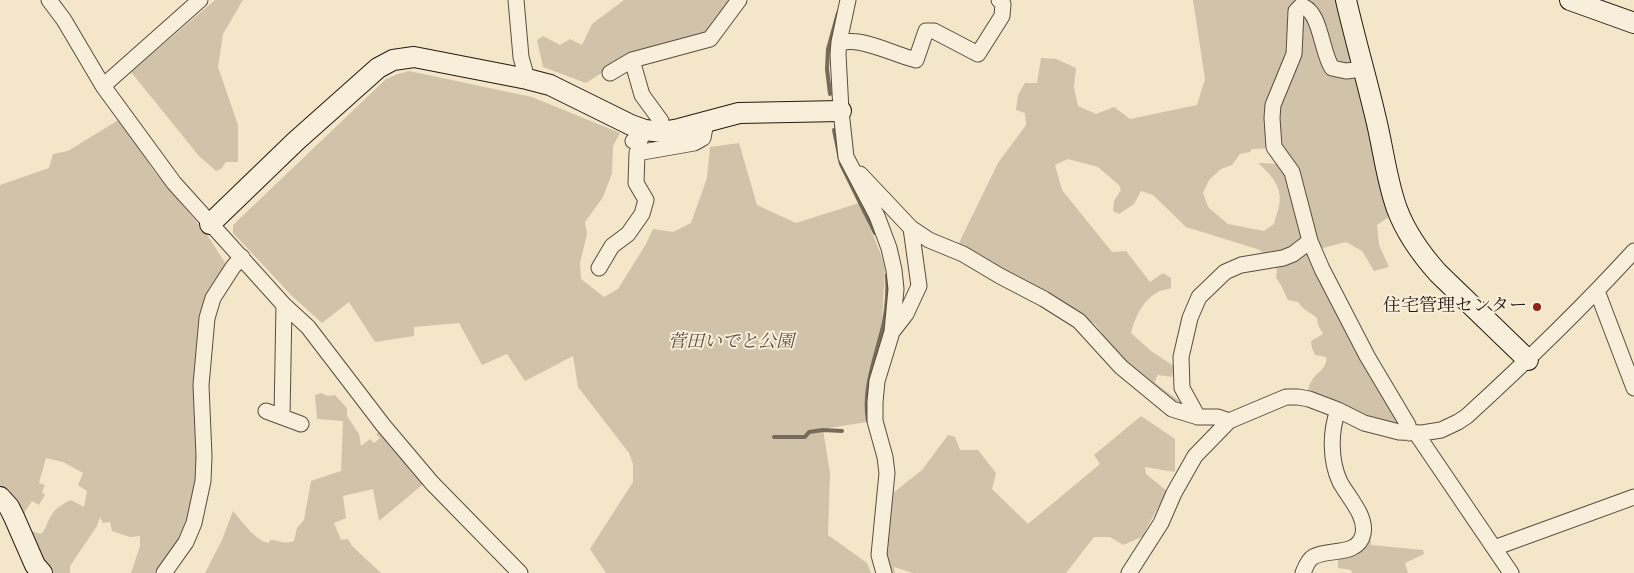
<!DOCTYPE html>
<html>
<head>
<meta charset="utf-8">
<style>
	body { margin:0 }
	canvas { display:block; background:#f4e6c8 }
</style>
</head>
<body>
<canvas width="1634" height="573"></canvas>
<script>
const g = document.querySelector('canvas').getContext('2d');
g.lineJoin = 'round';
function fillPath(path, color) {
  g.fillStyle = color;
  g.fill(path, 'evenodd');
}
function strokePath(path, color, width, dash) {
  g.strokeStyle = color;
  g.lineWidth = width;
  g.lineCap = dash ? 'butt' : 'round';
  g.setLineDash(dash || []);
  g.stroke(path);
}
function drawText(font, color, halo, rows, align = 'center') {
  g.font = font + ' "IM FELL English","Noto Serif JP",serif';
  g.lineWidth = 4;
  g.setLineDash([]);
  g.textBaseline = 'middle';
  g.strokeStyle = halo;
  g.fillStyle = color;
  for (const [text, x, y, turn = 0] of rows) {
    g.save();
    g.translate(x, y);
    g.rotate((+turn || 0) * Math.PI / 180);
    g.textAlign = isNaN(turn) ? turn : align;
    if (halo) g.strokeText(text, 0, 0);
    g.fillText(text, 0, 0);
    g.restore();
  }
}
const green = new Path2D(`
	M215,0H243L223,34L218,67L238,125V162H226L221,169L216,171L199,156L131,72Z
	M624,0H735L705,39L629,55L586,83L543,67L537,40L543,36L560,45L570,39L582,45L592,24Z
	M1193,0H1336L1376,158L1381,189L1390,216L1377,225L1379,245L1389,267L1374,271L1362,251L1346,242L1323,248L1314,243L1298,167L1278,148L1252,149L1250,152L1240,154L1232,165L1221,169L1209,180L1203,193L1208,207L1228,224L1264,231L1274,224C1276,215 1282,202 1279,192C1277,181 1266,170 1258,163L1281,164L1291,179L1308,247L1322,281L1367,370L1396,419L1398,429L1360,419L1342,409L1307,396C1308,391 1309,384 1312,380C1317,372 1328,368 1326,357L1315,355L1312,348L1311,341L1323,334L1318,325L1317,318L1303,308L1298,302L1288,300C1284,292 1282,285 1276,278L1277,270L1272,257L1257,249L1186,227L1153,195L1141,191L1134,204L1119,214L1113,211L1114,201L1121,190L1119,185L1098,167L1068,159L1055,165L1062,190L1112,252L1126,251L1150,282L1163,273L1171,278V288C1166,290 1160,290 1156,293C1142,302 1135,317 1131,333L1151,351L1174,366L1172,377L1157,375L1155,383L1185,405L1186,411L1165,399L1146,383L1117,353L1095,324L957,247L998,163L1026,125L1025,113L1016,110L1018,95L1025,83H1037L1041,58L1056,59L1076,68L1074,87L1078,106L1096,114L1114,107L1130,119L1197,105L1205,79Z
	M409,71L532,97L620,133L613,146L612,173L603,197L585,222L587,234L580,263L581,279L604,297L618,289L646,244L653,229L673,232L691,223L707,178L710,147L739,143L757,205L796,223L859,203L880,252L885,269L882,322L866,391L867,422L823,429L830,473L828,535L867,563L871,573H606L590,549L633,482V464L629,453L578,387L573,356L525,381L507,354L482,365L459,323L414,327V336L375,342L349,302L322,323L292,296L233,233V225L386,79L398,74Z
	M120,119L153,170L208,236L229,269L208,302L201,454L191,522L161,573H131L140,546V536L130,537L112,531L110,522L103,523L100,517L97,526L70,566V573H53L45,568L0,491V185L49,168L53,154L68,151ZM46,458L63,462L83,473L78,485L87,491L84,507L71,500C63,504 55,508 51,516C47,522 46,529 41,534C31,532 21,524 25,512C26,509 30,505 32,501L39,505L45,495L42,492L45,485L39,483Z
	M321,393L328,396L335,395L347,408V416L359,434L361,446L370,439L374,443L380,438L376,434L382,429L427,481L379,521L373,489L343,496L346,518L334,523L341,540L348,539L352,546L381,573H205L222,540L233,511C243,522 254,540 269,543L270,540C281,540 283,545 294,541L297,528L304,520L311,481L341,471L343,421L317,419L315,395Z
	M1141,416L1175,439V472L1145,467L1146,474L1167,491L1142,537L1123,545L1110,537H1094L1066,573H913L894,567L895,573H887L885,525L893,493L922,470L948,435L955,437L960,450H978L996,473L992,489L1028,524L1100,464L1094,455Z
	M1364,518H1370L1371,545L1423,550L1424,554L1405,563L1408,573H1352L1351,570L1338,568V556L1353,551Z`);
const stream = new Path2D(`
	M830,94L827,69L828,49L838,13
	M834,130L841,164L875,233
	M868,421C862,388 877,354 884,322C887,306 888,291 887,275
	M774,437H805L809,432L823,430L842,431`);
const street = new Path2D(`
	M49,0L64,20L103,86L174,183L284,305L308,327L383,425L432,483L520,573
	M516,0L521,57L527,79
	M848,0L839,42L838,54L841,111L846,157L877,216L889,248L894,270L896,289L892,332L877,381L875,402V421L885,457L887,473L879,555L884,573
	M839,42C845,42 852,41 858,42C878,45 896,55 916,60L926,31H934L978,54L1002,16L1003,4L999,0
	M1363,69L1346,71L1332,68C1321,52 1321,10 1301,6L1296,11L1294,54L1273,105L1272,118L1274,147L1292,172L1310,241L1322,269L1367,356L1408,425L1409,433
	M610,73L632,60
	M103,86L200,0
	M662,132L661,121L642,95L632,60L710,39L739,0
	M633,141L639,142L645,130
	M860,174L911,228L929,240L963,254L1000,276L1044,299L1079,321L1121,367L1172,409L1198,417H1218L1229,421
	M599,268L612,246L628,234L642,214L646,200L636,183L637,153L694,143L703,138L706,122
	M1597,291L1634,388
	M892,332L906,314L919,286L911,228
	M266,411L301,424
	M282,417L284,305
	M1198,417L1182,388L1181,357L1190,318L1199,297L1225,272L1241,265L1283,258L1293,254L1310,241
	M1416,433L1511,573
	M1494,548L1634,497
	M164,573L186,542L194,523L203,481L204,456L201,385L207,318L213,298L233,267L242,257
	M1129,573L1161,523L1174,493L1195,456L1229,421L1286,397H1298L1309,399L1338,410L1364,423L1399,432L1422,433L1441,430L1458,422L1467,416C1525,363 1581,309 1634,251
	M1303,573C1305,568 1308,560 1313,557C1328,548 1358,557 1363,534C1367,516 1348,497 1340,482C1330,461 1330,432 1338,410`);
const secondary = new Path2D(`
	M1346,0C1355,39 1366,77 1375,115C1383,146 1386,179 1397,209C1406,233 1421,254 1438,273L1528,360
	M1570,0L1634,23
	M210,224L296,141L378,68L393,60L414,57L527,79L550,85L631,125L645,130L662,132L679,129L739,113L841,111
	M0,497L9,507L14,517L35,565L42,573`);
const markers = [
	[1537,307,5,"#8f2418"]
];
const poiNames = [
	["住宅管理センター",1527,307]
];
const parkNames = [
	["菅田いでと公園",731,343]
];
fillPath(green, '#d1c3a9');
strokePath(stream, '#766b5a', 4);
strokePath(street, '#584d40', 17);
strokePath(secondary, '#241a13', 22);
strokePath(street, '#f8efdb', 15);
strokePath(secondary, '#f8efdb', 20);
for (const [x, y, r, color] of markers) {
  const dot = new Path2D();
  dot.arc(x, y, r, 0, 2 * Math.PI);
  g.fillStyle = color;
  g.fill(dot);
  strokePath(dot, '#f8efdb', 2);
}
drawText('18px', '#241a13', '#f8efdb', poiNames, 'right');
drawText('italic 18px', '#584d40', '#f8efdb', parkNames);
</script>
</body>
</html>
